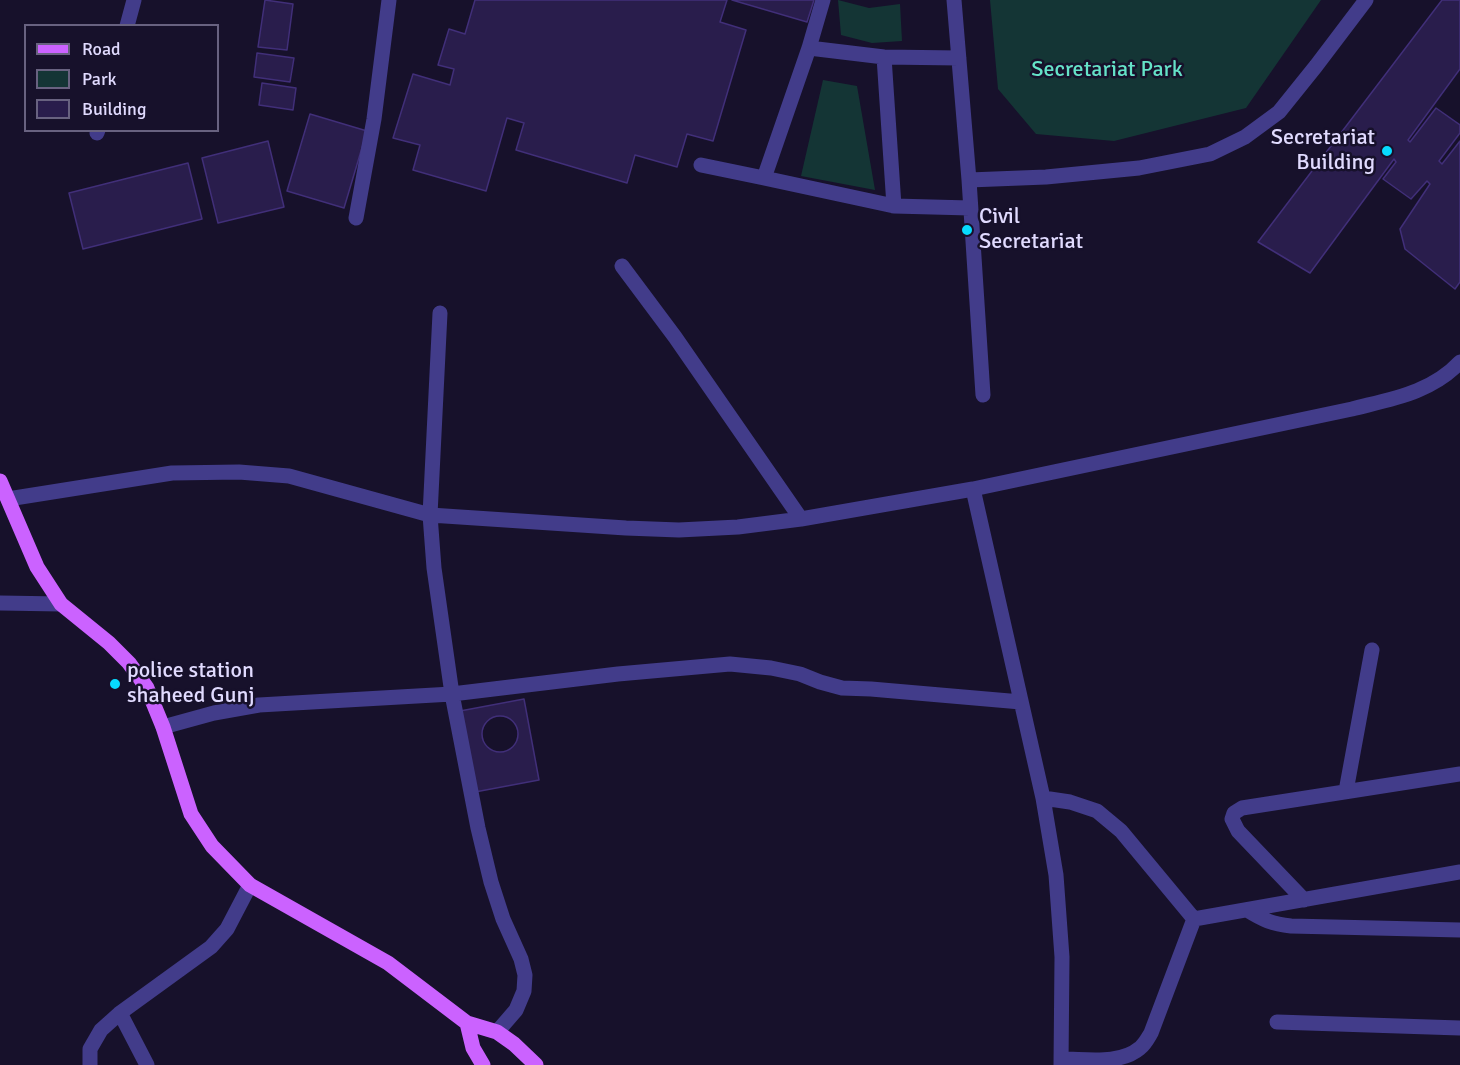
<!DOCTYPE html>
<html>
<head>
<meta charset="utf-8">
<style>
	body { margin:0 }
	#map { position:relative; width:1460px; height:1065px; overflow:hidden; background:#17112b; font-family:Signika,sans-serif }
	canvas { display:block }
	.legend { position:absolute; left:24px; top:24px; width:195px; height:108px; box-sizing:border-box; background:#17112b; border:2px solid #686280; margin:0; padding:8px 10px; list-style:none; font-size:18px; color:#e1dbff }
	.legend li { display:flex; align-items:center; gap:12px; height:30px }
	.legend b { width:30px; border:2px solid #686280 }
</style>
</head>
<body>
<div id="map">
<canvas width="1460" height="1065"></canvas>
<ul class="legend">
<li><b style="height:8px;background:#cb62ff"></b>Road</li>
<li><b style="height:16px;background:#143535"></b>Park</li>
<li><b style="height:16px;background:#291d4c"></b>Building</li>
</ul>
</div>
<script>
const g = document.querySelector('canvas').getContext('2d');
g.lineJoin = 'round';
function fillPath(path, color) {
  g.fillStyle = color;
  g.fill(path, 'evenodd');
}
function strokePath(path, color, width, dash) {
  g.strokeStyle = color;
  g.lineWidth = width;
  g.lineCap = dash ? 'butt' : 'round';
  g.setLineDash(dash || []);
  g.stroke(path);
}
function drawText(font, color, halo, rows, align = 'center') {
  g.font = font + ' Signika,sans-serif';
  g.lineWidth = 5;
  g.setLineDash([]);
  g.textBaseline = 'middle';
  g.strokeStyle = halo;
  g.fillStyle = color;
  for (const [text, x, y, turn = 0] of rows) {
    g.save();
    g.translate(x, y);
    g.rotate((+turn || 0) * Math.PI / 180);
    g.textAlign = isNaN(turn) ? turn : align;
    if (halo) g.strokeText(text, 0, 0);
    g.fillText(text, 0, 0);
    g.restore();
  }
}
const green = new Path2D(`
	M838,0L869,8L900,4L902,41L872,43L841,35Z
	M990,0H1321L1246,108L1114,141L1036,134L998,89Z
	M823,80L857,86L875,190L801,176Z`);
const building = new Path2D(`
	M265,0L293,4L287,50L258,47Z
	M475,0H727L720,22L746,30L713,141L687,134L677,167L635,155L627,183L516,150L524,123L507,118L486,191L413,170L420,145L393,138L413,74L450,85L454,69L438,65L449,29L465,34Z
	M732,0H814L807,22Z
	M1442,0H1460V69L1408,140L1410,142L1436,108L1460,125V133L1439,161L1442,164L1460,141V282L1455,289L1405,249L1400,229L1430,184L1427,181L1411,199L1383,179L1396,162L1394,159L1310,273L1258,242Z
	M257,53L294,58L290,82L254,77Z
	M262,83L296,88L293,110L259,105Z
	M310,114L367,131L344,208L287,191Z
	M268,141L284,207L218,223L202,158Z
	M188,163L202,219L83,249L69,193Z
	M524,699L539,780L475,792L460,711Z
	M482 734a18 18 0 1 1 36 0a18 18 0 1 1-36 0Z`);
const minor = new Path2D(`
	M823,0L809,48L764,178L894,206L970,208
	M954,0L969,180L983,395
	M127,26L134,0
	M809,48L884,57L959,58
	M884,57L894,206
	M97,133L98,130
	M701,165L764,178
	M969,180L1046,177L1139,168L1210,154L1245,137L1279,112L1316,66L1366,0
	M356,218L374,119L389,0
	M622,266L675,337L801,519
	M440,313L430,515L434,568L452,694L478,828L491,882L503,919L521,959L525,975L524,991L516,1010L497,1032
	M973,489L1043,798L1056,875L1062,957L1061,1065
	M8,499L172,473L239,472L289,476L430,515L626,528L679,530L738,527L801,519L973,489L1352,409C1391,399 1431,393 1460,362
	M0,603L61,604
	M163,727L214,713L259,705L452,694L618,674L730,664L771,668L800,674L820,682L842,688L871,689L1021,702
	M1346,791L1372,650
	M1043,798L1070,802L1097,811L1121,831L1194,919L1151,1033C1148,1038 1145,1044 1140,1048C1120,1065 1087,1059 1062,1059
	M1304,900L1238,831L1232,819L1234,813L1242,808L1460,774
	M1247,910C1263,920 1272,924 1291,926L1460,930
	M1194,919L1460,872
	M120,1013L147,1065
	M1277,1022L1460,1028
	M90,1065V1049L101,1030L120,1013L211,947L227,929L250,885`);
const major = new Path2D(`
	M0,481L37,567L61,604L109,643L129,663L147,688L163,727L191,814L212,846L250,885L388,963L467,1023L497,1032L514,1044L536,1065
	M467,1023L473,1048L483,1065`);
const markers = [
	[1387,151,6,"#07dbff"],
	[967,230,6,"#07dbff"],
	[115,684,6,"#07dbff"]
];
const parkNames = [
	["Secretariat Park",1107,70]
];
const poiNames = [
	["Secretariat",1375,138,"right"],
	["Building",1375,163,"right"],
	["Civil",979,217],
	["Secretariat",979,242],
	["police station",127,671],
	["shaheed Gunj",127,696]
];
fillPath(green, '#143535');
fillPath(building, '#291d4c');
strokePath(building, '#412f79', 1.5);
strokePath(minor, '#423c8a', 15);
strokePath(major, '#cb62ff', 15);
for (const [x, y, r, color] of markers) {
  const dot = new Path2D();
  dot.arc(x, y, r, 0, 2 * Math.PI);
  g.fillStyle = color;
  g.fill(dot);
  strokePath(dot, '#17112b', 2);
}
drawText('22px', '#65e2c8', '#17112b', parkNames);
drawText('22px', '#e1dbff', '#17112b', poiNames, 'left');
</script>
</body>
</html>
